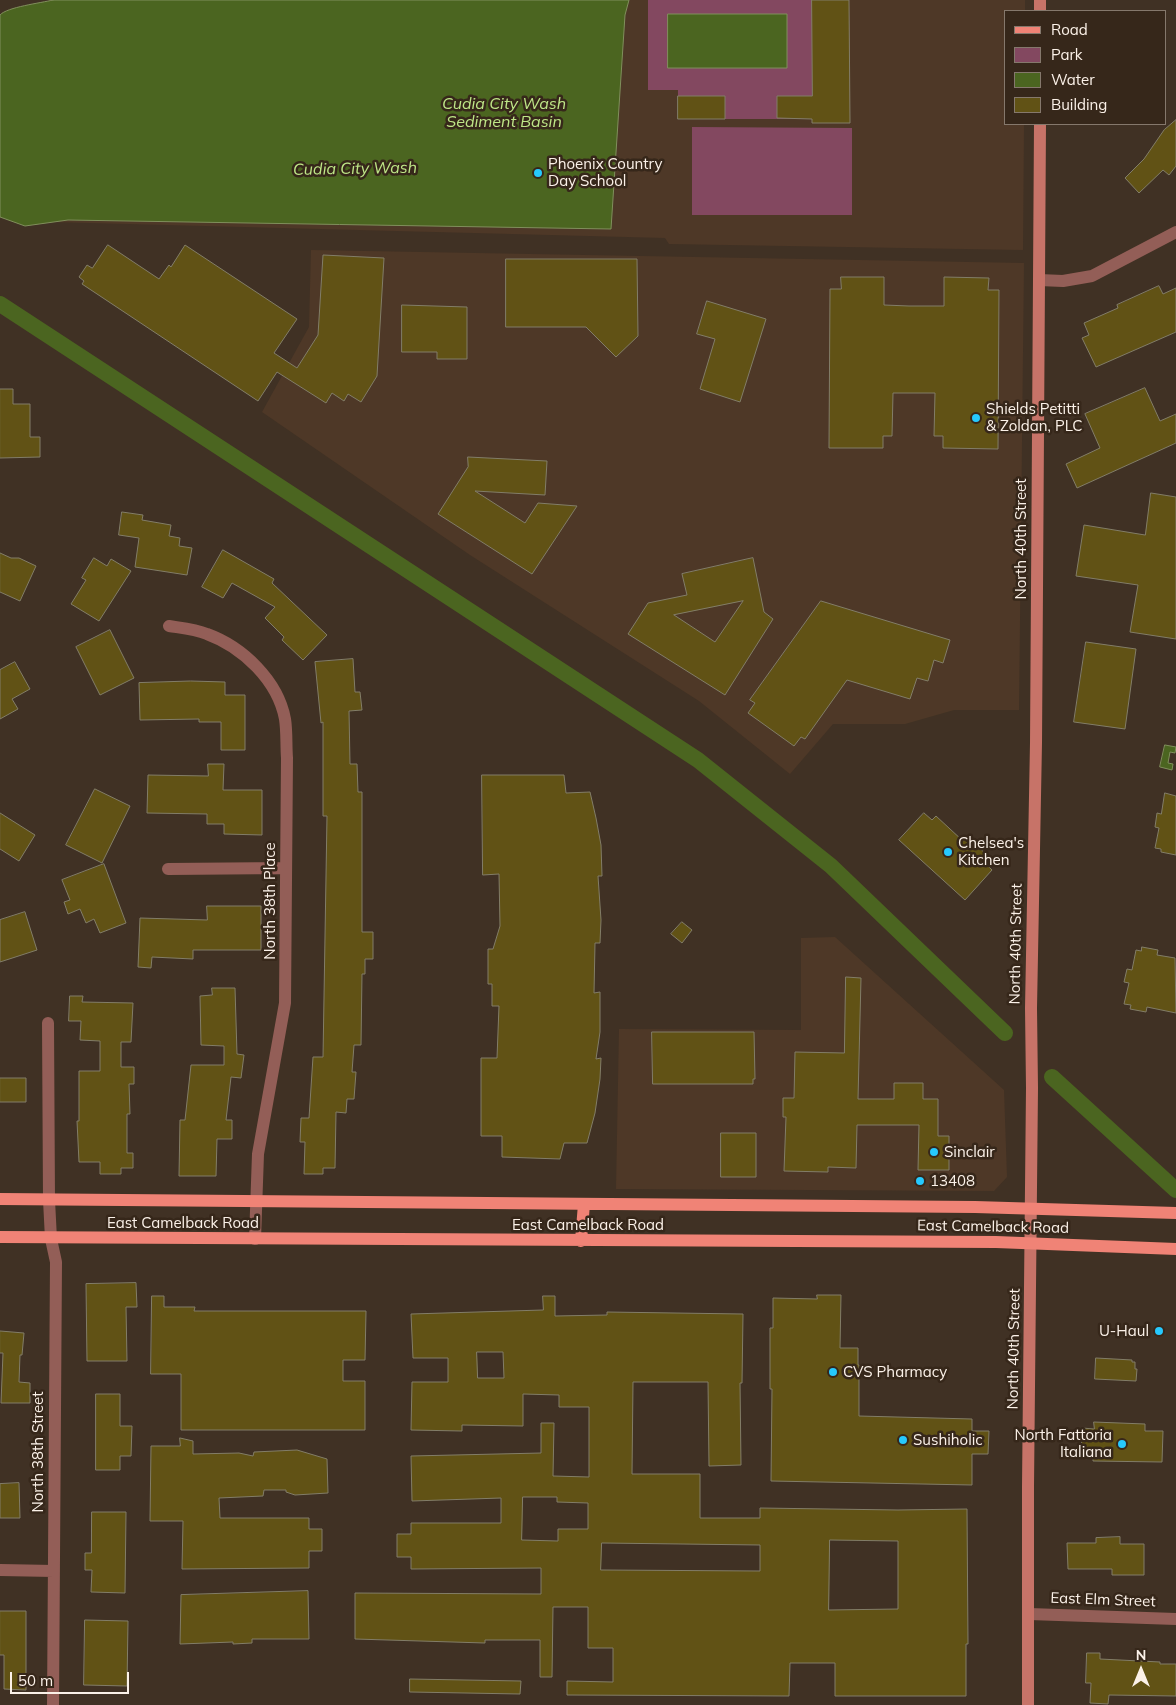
<!DOCTYPE html>
<html>
<head>
<meta charset="utf-8">
<style>
	body { margin:0 }
	#map { position:relative; width:1176px; height:1705px; overflow:hidden; background:#403124; font-family:Mulish,sans-serif }
	canvas { display:block }
	.legend { position:absolute; left:1004px; top:10px; width:162px; height:115px; box-sizing:border-box; background:#36271a; border:1px solid #85786c; margin:0; padding:6px 9px; list-style:none; font-size:15px; color:#fbf1e8 }
	.legend li { display:flex; align-items:center; gap:10px; height:25px }
	.legend b { width:25px; border:1px solid #85786c }
	.north { position:absolute; left:1116px; top:1645px; width:50px; height:50px; -webkit-text-stroke:4px #36271a; paint-order:stroke; rotate:0deg; font-size:14px; font-weight:700; line-height:20px; text-align:center; color:#fbf1e8 }
	.north::after { content:''; display:block; margin:auto; width:18px; height:22px; background:#fbf1e8; clip-path:polygon(50% 0,100% 100%,50% 72%,0 100%) }
	.scale { position:absolute; left:10px; top:1672px; width:119px; height:22px; box-sizing:border-box; border:2px solid #fbf1e8; border-top:0; padding-left:6px; font-size:15px; line-height:18px; white-space:nowrap; color:#fbf1e8; -webkit-text-stroke:4px #36271a; paint-order:stroke }
</style>
</head>
<body>
<div id="map">
<canvas width="1176" height="1705"></canvas>
<ul class="legend">
<li><b style="height:6px;background:#f08376"></b>Road</li>
<li><b style="height:14px;background:#834860"></b>Park</li>
<li><b style="height:14px;background:#4b6520"></b>Water</li>
<li><b style="height:14px;background:#615215"></b>Building</li>
</ul>
<div class="north">N</div>
<div class="scale">50 m</div>
</div>
<script>
const g = document.querySelector('canvas').getContext('2d');
g.lineJoin = 'round';
function fillPath(path, color) {
  g.fillStyle = color;
  g.fill(path, 'evenodd');
}
function strokePath(path, color, width, dash) {
  g.strokeStyle = color;
  g.lineWidth = width;
  g.lineCap = dash ? 'butt' : 'round';
  g.setLineDash(dash || []);
  g.stroke(path);
}
function drawText(font, color, halo, rows, align = 'center') {
  g.font = font + ' Mulish,sans-serif';
  g.lineWidth = 5;
  g.setLineDash([]);
  g.textBaseline = 'middle';
  g.strokeStyle = halo;
  g.fillStyle = color;
  for (const [text, x, y, turn = 0] of rows) {
    g.save();
    g.translate(x, y);
    g.rotate((+turn || 0) * Math.PI / 180);
    g.textAlign = isNaN(turn) ? turn : align;
    if (halo) g.strokeText(text, 0, 0);
    g.fillText(text, 0, 0);
    g.restore();
  }
}
const built = new Path2D(`
	M56,0H1025V11H1005V124H1024L1023,250L669,244L665,238L51,222Z
	M311,250L1024,263L1019,710H954L905,724H833L790,774L699,701L470,555L262,412L309,327Z
	M835,937L1004,1090L1007,1177L994,1191L616,1189L619,1029L801,1030V938Z`);
const green = new Path2D(`
	M648,0H849L850,123H812V119H678V90H648Z
	M692,127L852,128V215H692Z`);
const water = new Path2D(`
	M53,0H629L625,15L611,229L68,220L25,226L0,217V15C7,7 41,3 53,0Z
	M668,14H787V68H668Z
	M1165,745L1176,747L1175,753L1170,752L1168,763L1173,764L1172,770L1160,767Z`);
const canal = new Path2D(`
	M0,304L698,760L831,866L1005,1033
	M1052,1077L1176,1190`);
const building = new Path2D(`
	M812,0H849L850,123H812V119L777,118V96H812Z
	M678,96H725V119H678Z
	M1176,120V166L1169,175L1163,170L1139,193L1125,178L1144,159L1164,130Z
	M108,245L159,279L169,265L171,267L185,245L297,319L274,353L297,368L318,335L323,255L384,258L377,376L361,402L348,394L344,401L332,393L326,403L277,372L258,401L82,284L84,281L79,277L87,265L92,268Z
	M506,259H637L638,336L616,357L586,327H506Z
	M841,277H884V305L909,306H944V277L989,278L988,290H999L998,449L943,448V436H934L935,393H893L892,436H883V448H829L830,289H841Z
	M1159,286L1163,294L1176,288V332L1096,367L1082,338L1089,335L1084,323L1118,308L1117,305Z
	M707,301L766,319L740,402L700,389L715,339L697,334Z
	M402,305L467,307V359H437V352H402Z
	M1145,388L1160,421L1176,414V443L1077,488L1066,464L1100,448L1085,414Z
	M0,389H13V404H30V437H40V457L0,458Z
	M468,457L547,461L545,495L475,491L525,523L538,503L577,506L532,574L438,514L468,467Z
	M1151,493L1176,497V639L1130,632L1138,585L1076,576L1084,525L1145,535Z
	M122,512L143,515L142,520L171,525L169,536L180,538L179,546L192,548L187,575L135,567L139,538L119,535Z
	M223,550L274,579L272,583L327,635L303,660L282,640L284,637L265,618L275,607L232,583L223,598L202,587Z
	M0,553L11,558H19L36,566L20,601L0,592Z
	M94,558L107,566L111,559L131,571L99,621L71,604L86,580L82,578Z
	M753,558L764,612L773,619L725,695L628,634L648,603L687,595L682,574ZM743,601L715,642L674,615Z
	M821,601L950,640L943,663L934,660L928,681L917,678L910,699L847,680L805,739L801,737L794,746L748,713L755,703L750,700Z
	M110,630L134,678L100,695L76,647Z
	M1086,642L1136,649L1125,729L1074,722Z
	M353,659L355,692H360L362,710L349,711L350,764H357L358,792H362V932H373V959H365V974H362L361,1045H354L352,1072H356L354,1099H347L346,1113L336,1112L335,1168H323V1174H304L305,1142H300L301,1118H309L313,1057H323L327,816H323V722L321,723L315,662Z
	M15,662L30,689L12,699L18,709L0,719V670Z
	M191,681L225,682V695H245V750H221V722H199V719L140,720L139,683Z
	M208,764H224L223,790H262V835L224,834V824H207V814L147,813L148,775L208,776Z
	M482,775H564L566,793L590,792L596,818L601,845L602,876H598L601,920L600,943H595L594,993L600,992V1032L596,1059L601,1058L600,1079L595,1113L587,1143H564L560,1159L502,1157V1136H481V1058H497L499,1006H492V984H488V949H493L500,926L499,874L483,875Z
	M95,789L130,806L102,863L66,845Z
	M1165,793L1176,796V855L1161,852V849L1155,848L1159,828L1155,827L1157,813L1161,814Z
	M0,813L35,835L19,861L0,849Z
	M924,813L932,820L936,816L963,841L967,837L995,862L989,867L992,870L965,900L899,840Z
	M104,864L126,923L100,933L94,919L86,923L80,909L68,914L64,902L70,900L62,880Z
	M207,906H261V950H193V959L152,957L151,968L138,967L140,918L207,920Z
	M25,912L37,950L0,962V920Z
	M682,922L692,930L682,943L671,934Z
	M1142,947L1158,950L1157,955L1175,958L1176,1013L1147,1007L1146,1012L1130,1009L1131,1005L1124,1004L1129,983L1124,982L1127,969L1132,970L1136,950L1141,951Z
	M846,977L861,978L858,1099H894V1083H923V1099H938V1136H949V1170H918L919,1125H857L856,1168L828,1167V1172L784,1171L786,1117H783V1098H794L795,1052L844,1053Z
	M212,988H235L237,1054L244,1055L241,1078L231,1077L226,1120H232V1139H217L216,1176H179L180,1120H185L191,1065H224V1046L201,1045L200,996L212,995Z
	M70,996H83L82,1002L133,1003L131,1042H121V1067H134V1084H129L130,1114H127V1153H133V1168H121V1174H100V1162H79L77,1121H79V1071H100V1041L80,1040L81,1021H69Z
	M652,1032H754L755,1079H753V1084H653Z
	M0,1078H26V1102H0Z
	M721,1133H756V1177H721Z
	M136,1283L137,1307H126L127,1361H87L86,1284Z
	M817,1295H841L840,1348H858V1365H859V1416L972,1419V1431H989L988,1454H972V1485L771,1481L772,1389H770V1328H773V1298L817,1299Z
	M152,1296H164V1307H195L194,1311H366L365,1360H343V1381H365V1430H181V1374H151Z
	M543,1296H555V1316L607,1315V1312L743,1314L742,1383H740L741,1465L709,1466L708,1382H633L632,1474H700V1518H760V1508L898,1510L967,1509L968,1644H966V1696H835V1663H790L789,1696L567,1695V1681L613,1682V1648H588V1607H553L552,1677H540V1640H485V1643L355,1639V1593L541,1594V1568L411,1569V1557H397V1534H411V1523H501V1498L412,1501L411,1456L541,1453V1423H554L553,1476L589,1477V1407H559V1395L523,1394V1426L462,1425V1431L411,1430L412,1382H448V1358H413L411,1314L543,1310ZM477,1352H503L504,1378H478ZM523,1497H557V1502L588,1503V1529H558V1541L522,1540ZM830,1540L898,1541V1609L829,1610ZM602,1543L760,1545V1571L601,1570Z
	M0,1331L24,1333L22,1355H20L19,1382L30,1383V1403H1L3,1353H0Z
	M1096,1358L1132,1360V1362H1135V1369H1137L1136,1381L1095,1379Z
	M96,1394H120V1426H132L131,1456H120V1470H96Z
	M1094,1422L1145,1424V1431H1163L1162,1462L1093,1461V1458L1081,1457L1082,1428L1094,1429Z
	M180,1438L193,1441V1454L239,1453L253,1456L254,1452L297,1450L327,1459L328,1493L295,1495L286,1492V1490H264L263,1496L219,1498L220,1518H309V1529H322V1551H309V1568L182,1569L183,1521H150L151,1446H180Z
	M19,1483L20,1518H0V1484Z
	M92,1512H126L125,1593L91,1592L92,1570H85V1553H91Z
	M1120,1537V1544H1144V1575H1112V1569H1068L1067,1543H1096V1538Z
	M308,1591L309,1639H252V1643L233,1644V1642L180,1644L181,1595Z
	M0,1611H26V1690L4,1689V1655H0Z
	M85,1620L128,1621L127,1686L84,1685Z
	M1087,1653H1100V1659L1160,1662V1664H1176V1696L1109,1695L1108,1704L1090,1703L1091,1683H1086Z
	M410,1679L521,1681L520,1694L410,1692Z`);
const minor = new Path2D(`
	M1039,280L1063,281L1092,276L1176,232
	M169,626C182,628 195,629 207,634C243,647 278,681 285,719C287,732 286,745 287,758L285,1003L258,1154L255,1239
	M168,869L286,868
	M48,1023L49,1200L51,1239L56,1262L53,1705
	M0,1570L54,1571
	M1029,1614L1176,1619`);
const secondary = new Path2D(`
	M1040,11V0
	M1028,1705V1486L1032,1088L1031,1008L1036,743L1040,124`);
const primary = new Path2D(`
	M0,1199L975,1207L1176,1213
	M0,1237L996,1242L1176,1249
	M581,1241L584,1204`);
const markers = [
	[538,173,5,"#26c9fe"],
	[976,418,5,"#26c9fe"],
	[948,852,5,"#26c9fe"],
	[934,1152,5,"#26c9fe"],
	[920,1181,5,"#26c9fe"],
	[1159,1331,5,"#26c9fe"],
	[833,1372,5,"#26c9fe"],
	[903,1440,5,"#26c9fe"],
	[1122,1444,5,"#26c9fe"]
];
const poiNames = [
	["Phoenix Country",548,164],
	["Day School",548,181],
	["Shields Petitti",986,409],
	["& Zoldan, PLC",986,426],
	["Chelsea's",958,843],
	["Kitchen",958,860],
	["Sinclair",944,1152],
	["13408",930,1181],
	["U-Haul",1149,1331,"right"],
	["CVS Pharmacy",843,1372],
	["North Fattoria",1112,1435,"right"],
	["Italiana",1112,1452,"right"],
	["Sushiholic",913,1440]
];
const streetNames = [
	["North 40th Street",1021,539,-90],
	["North 38th Place",270,901,-90],
	["North 40th Street",1016,944,-89],
	["East Camelback Road",183,1223],
	["East Camelback Road",588,1225],
	["East Camelback Road",993,1227,1],
	["North 40th Street",1014,1349,-89],
	["North 38th Street",38,1452,-90],
	["East Elm Street",1103,1600,2]
];
const waterNames = [
	["Cudia City Wash",504,104],
	["Sediment Basin",504,122],
	["Cudia City Wash",355,169,-1]
];
fillPath(built, '#4e3827');
fillPath(green, '#834860');
fillPath(water, '#4b6520');
strokePath(water, '#808f5c', 1);
strokePath(canal, '#4b6520', 16);
fillPath(building, '#615215');
strokePath(building, '#827d68', 1);
strokePath(minor, '#935e57', 12);
strokePath(secondary, '#c77368', 12);
strokePath(primary, '#f08376', 12);
for (const [x, y, r, color] of markers) {
  const dot = new Path2D();
  dot.arc(x, y, r, 0, 2 * Math.PI);
  g.fillStyle = color;
  g.fill(dot);
  strokePath(dot, '#36271a', 2);
}
drawText('15px', '#fbf1e8', '#36271a', poiNames, 'left');
drawText('15px', '#fbf1e8', '#36271a', streetNames);
drawText('italic 16px', '#bee687', '#36271a', waterNames);
</script>
</body>
</html>
